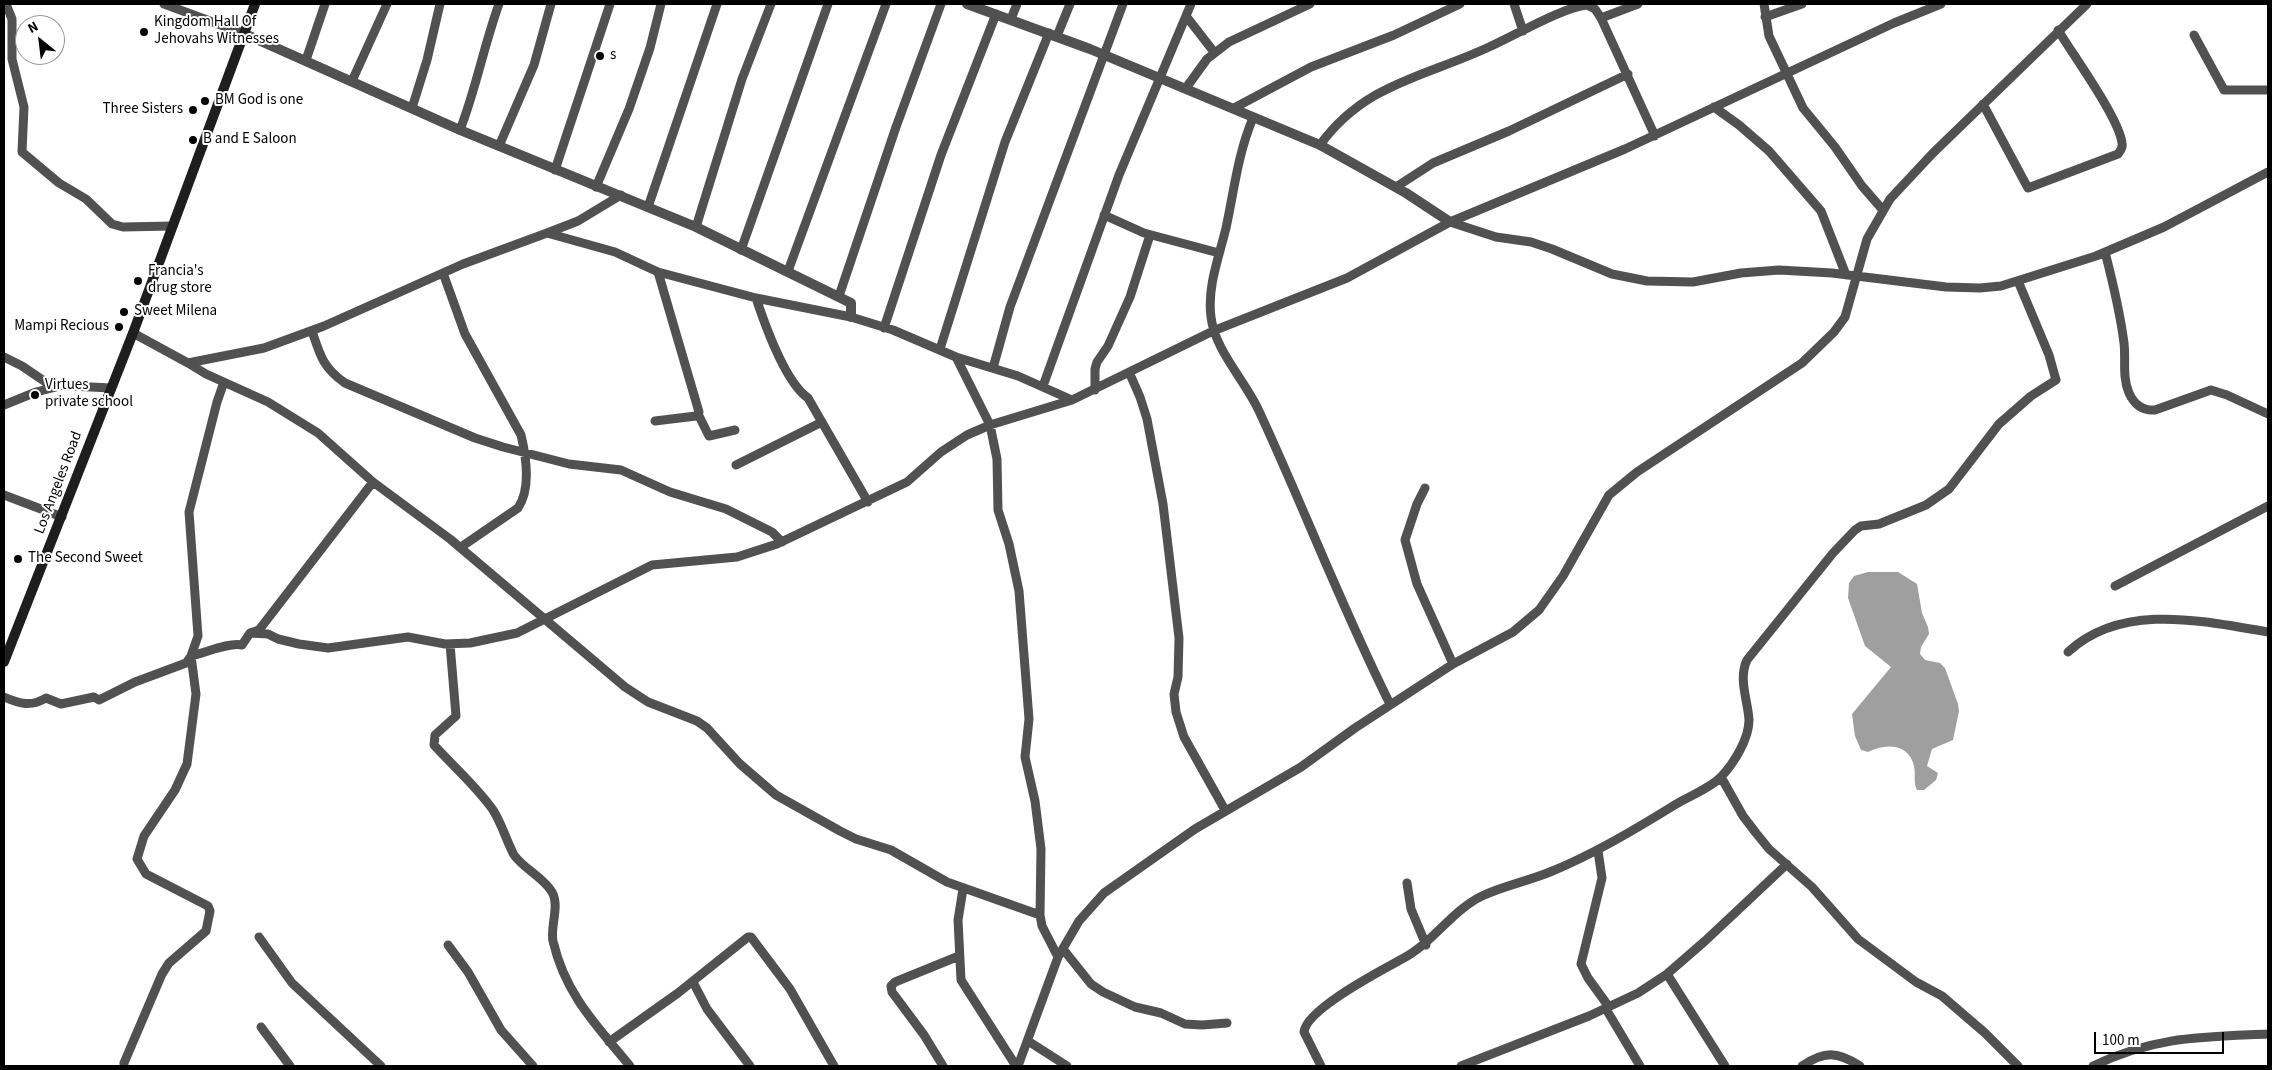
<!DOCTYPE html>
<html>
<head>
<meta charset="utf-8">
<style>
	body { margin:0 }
	#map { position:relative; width:2272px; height:1070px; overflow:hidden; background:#fff; font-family:"Source Sans 3",sans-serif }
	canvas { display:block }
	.frame { position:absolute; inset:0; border:5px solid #000; pointer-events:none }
	.north { position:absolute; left:15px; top:15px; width:50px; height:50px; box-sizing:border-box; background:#fff; border:1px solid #999; border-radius:50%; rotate:331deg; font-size:14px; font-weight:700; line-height:20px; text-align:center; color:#000 }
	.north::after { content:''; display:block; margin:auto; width:18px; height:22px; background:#000; clip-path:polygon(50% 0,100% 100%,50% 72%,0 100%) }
	.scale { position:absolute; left:2094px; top:1032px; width:130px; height:22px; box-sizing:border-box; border:2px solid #000; border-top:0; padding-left:6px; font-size:15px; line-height:18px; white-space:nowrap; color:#000; -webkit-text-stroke:4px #fff; paint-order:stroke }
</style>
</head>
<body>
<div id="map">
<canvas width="2272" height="1070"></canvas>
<div class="frame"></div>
<div class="north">N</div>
<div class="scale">100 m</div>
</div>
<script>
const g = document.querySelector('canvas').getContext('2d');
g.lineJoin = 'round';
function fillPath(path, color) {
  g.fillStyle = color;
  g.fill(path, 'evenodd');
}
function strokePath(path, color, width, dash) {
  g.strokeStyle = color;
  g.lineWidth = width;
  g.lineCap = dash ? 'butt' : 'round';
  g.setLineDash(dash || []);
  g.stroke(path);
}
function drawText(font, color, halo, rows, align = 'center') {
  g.font = font + ' "Source Sans 3",sans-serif';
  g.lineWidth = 4;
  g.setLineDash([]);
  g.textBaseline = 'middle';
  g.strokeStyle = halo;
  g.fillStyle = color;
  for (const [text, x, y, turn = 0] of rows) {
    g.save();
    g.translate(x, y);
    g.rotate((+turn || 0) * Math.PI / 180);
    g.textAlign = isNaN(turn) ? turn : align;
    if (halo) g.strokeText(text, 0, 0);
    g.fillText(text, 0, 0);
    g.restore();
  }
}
const water = new Path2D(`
	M1868,572H1898L1917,584L1922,613L1928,627L1929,634L1921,647L1920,654L1925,660L1940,663L1945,668L1958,704L1959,711L1953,740L1932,749L1927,766L1938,773L1936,780L1924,790H1917C1913,782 1916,775 1914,766C1909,743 1885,743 1868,752L1861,750L1855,736L1852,714L1891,667L1865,646L1848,598L1849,583L1854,576Z`);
const minor = new Path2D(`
	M6,4L12,19V59L24,107L22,152L59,183L86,199L112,224L123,227L173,226
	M164,4L245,34
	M1514,4L1523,31
	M1764,4L1769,36L1803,108L1835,147L1862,186L1882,209
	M1186,16L1214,52
	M1765,17L1802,4
	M1601,18L1638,4
	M1011,19L1017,4
	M2194,35L2224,90H2268
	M1057,36L1070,4
	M306,60L325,4
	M352,81L387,4
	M1186,88L1207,59L1229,42L1310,4
	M1983,104L2028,188L2118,154C2121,150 2123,147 2122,143C2119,118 2073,55 2058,30
	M1714,107L1739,125L1769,151L1821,211L1846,275
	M412,108L427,60L440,4
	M1234,108L1311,67L1394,35L1460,4
	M1253,118C1238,153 1234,191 1226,228C1219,257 1207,287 1211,317C1215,351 1245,380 1259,411C1304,508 1342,608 1390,704
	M460,130C476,89 484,45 499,4
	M1320,145C1365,83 1425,77 1489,47C1514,36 1563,7 1587,5L1595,9L1601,18L1655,136
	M499,146L534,65L551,4
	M555,170L610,4
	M596,187L629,109L650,48L661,4
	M1396,187L1433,163L1509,131L1628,74
	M648,207L717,4
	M1104,215L1144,233L1219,253
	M1450,222L1496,237L1531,242L1552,249L1612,274L1647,281L1693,282L1741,273L1779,270L1832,273L1946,287L1980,288L2001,286L2096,256L2164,227L2268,172
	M696,227L742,79L771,4
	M547,233L578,221L621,195
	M741,250L828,4
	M2105,252C2113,283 2120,312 2124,343C2126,359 2122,377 2129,393C2134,404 2142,411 2155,410L2211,390L2227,395L2268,414
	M788,271L886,4
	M443,273L465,334L521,435C526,456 531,489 518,508L461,547
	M839,296L896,127L941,4
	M756,298C765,325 785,382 808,398L868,502
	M884,328L941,155L996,14
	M312,331C320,355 323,368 345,383L475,438L503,447L569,464L621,470L670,492L726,509L772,532L782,542
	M133,333L188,363L264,348L324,326L463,264L547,233L615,252L658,272L756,298L851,317L893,330L956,357L990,425L997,459L998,510L1009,544L1019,591L1029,719L1025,757L1035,801L1041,849L1040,915L1042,926L1058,957
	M940,349L1005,142L1049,33
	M4,357L22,366L50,385L111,388
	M956,357L1018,376L1072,400
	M188,363L206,374L268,402L318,433L373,482L450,539L625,687L648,702L697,721L707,728L740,764L776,795L840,831L856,839L891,850L947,882L1040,915
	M993,368L1010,307L1123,4
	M1129,372L1140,397L1147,419L1163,504L1179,638L1178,677L1174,694L1176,712L1184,737L1225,810
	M1043,386L1119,175L1191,4
	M1095,390V369L1097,362L1108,346L1130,297L1150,235
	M4,405L36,392L56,387
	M698,414L709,436L735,430
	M655,421L696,416L699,412L658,272
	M736,465L822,422
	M1425,488L1417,504L1405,540L1417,584L1453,664
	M4,495L62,517
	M2115,586L2268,506
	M250,633L268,634L278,639L299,644L328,648L408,637L445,644L470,643L517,633L652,565L737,557L777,544L907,482L941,452L967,435L990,425L1072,400L1213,331L1347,278L1450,222L1625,149L1894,23L1941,4
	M450,644L456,716L435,735L434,745C453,766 477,787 493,810C502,824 506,840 514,855C524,869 543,877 552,892C560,906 550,926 553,941C565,994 597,1026 630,1066
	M2068,652C2122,602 2202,621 2268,632
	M191,656C205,653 229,642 242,645L250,633L259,630L373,482
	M4,697C20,704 31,707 46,698L61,704L94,697L99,700L135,682L186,663L191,656L198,636L189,512L217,402L224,382
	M1721,777L1743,816L1756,833L1769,849L1812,887L1858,939L1916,982L1942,996L1985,1033L2018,1066
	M1598,851L1602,878L1581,964L1588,978L1609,1007
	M1407,883L1411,909L1426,945
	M963,889L958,920L961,980L1016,1066
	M259,937L292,983L381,1066
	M448,945L468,972L501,1030L533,1066
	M1063,949L1091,984L1103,992L1135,1007L1161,1013L1185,1024L1202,1025L1227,1023
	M1667,974L1725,1066
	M693,982L707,1009L750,1066
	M1606,1009L1640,1066
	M261,1027L290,1066
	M1028,1041L1067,1066
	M609,1042L678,993L748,937H751L790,989L834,1066
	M124,1066V1063L162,974L169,963L206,931L210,911L208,906L146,874L137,859L144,836L175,790L187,764L196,694L191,656
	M943,1066L924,1035L892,992L891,986L895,982L959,956
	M1018,1066L1058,957L1079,921L1104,893L1195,829L1301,767L1355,728L1453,664L1513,632L1539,610L1563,576L1609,495L1637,472L1802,363L1834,332L1845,317L1867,239L1890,199L1933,153L2087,4
	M1321,1066L1304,1032C1306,1009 1382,970 1402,959C1433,943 1451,911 1482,896C1503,886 1528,881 1550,872C1592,855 1634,830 1673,806C1688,796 1708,790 1721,777C1734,763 1749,739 1749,720C1748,701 1738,679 1747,660L1833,553L1855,530L1861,526L1879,524L1926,505L1949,489L1999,424L2031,396L2056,380L2049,355L2018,281
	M1461,1066L1589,1016L1638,993L1667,974L1705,941L1787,864
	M1802,1066C1824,1051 1837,1051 1860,1066
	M2093,1066C2155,1036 2202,1037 2268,1034`);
const tertiary = new Path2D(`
	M967,4L1090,49L1320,145L1406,193L1450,222
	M245,34L460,130L696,227L851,303V317`);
const secondary = new Path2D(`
	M4,662L133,333L255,4`);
const markers = [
	[144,32,5,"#000"],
	[600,56,5,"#000"],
	[205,101,5,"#000"],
	[193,110,5,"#000"],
	[193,140,5,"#000"],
	[138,281,5,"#000"],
	[124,312,5,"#000"],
	[119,327,5,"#000"],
	[35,395,5,"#000"],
	[18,559,5,"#000"]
];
const poiNames = [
	["Kingdom Hall Of",154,23],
	["Jehovahs Witnesses",154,40],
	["s",610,56],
	["BM God is one",215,101],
	["Three Sisters",183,110,"right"],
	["B and E Saloon",203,140],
	["Francia's",148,272],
	["drug store",148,289],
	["Sweet Milena",134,312],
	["Mampi Recious",109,327,"right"],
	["Virtues",45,386],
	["private school",45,403],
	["The Second Sweet",28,559]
];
const streetNames = [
	["Los Angeles Road",59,483,-69]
];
fillPath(water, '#9f9f9f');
strokePath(minor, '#515151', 9);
strokePath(tertiary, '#515151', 10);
strokePath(secondary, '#1e1e1e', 10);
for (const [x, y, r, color] of markers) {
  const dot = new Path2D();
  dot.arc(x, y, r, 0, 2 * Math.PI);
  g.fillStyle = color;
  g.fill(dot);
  strokePath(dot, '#fff', 2);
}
drawText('15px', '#000', '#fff', poiNames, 'left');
drawText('15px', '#000', '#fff', streetNames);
</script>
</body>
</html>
